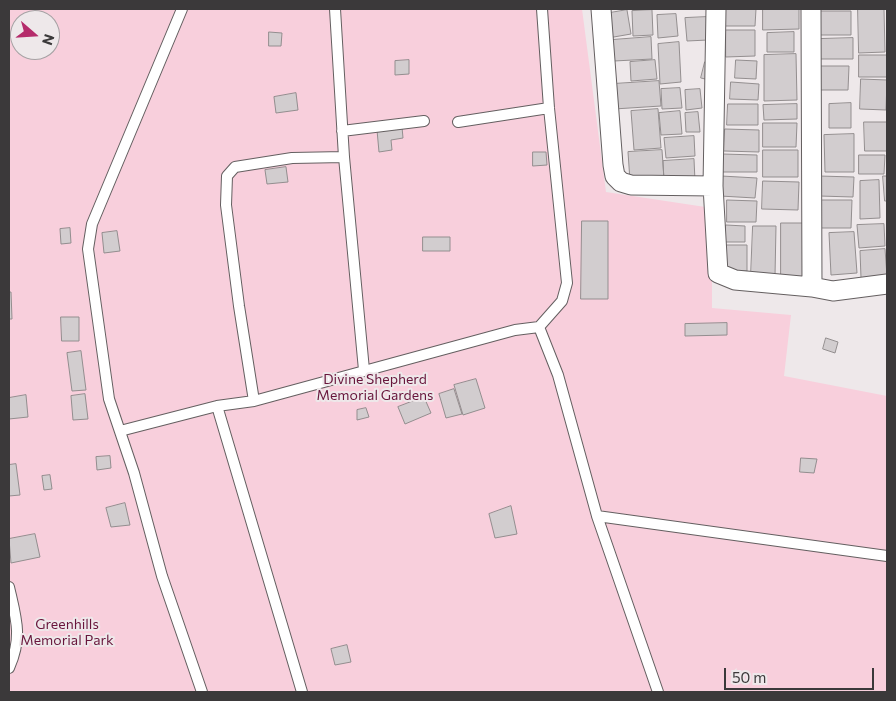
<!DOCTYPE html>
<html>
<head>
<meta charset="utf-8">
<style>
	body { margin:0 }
	#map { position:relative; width:896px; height:701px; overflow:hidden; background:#eee8ea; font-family:Commissioner,sans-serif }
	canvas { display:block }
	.frame { position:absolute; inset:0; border:10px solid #3b393a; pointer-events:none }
	.north { position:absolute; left:10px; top:10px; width:50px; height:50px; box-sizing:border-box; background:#eee8ea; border:1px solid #a6a2a4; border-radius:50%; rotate:109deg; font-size:14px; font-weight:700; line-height:20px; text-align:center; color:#3b393a }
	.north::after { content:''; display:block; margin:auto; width:18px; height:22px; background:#b52c6b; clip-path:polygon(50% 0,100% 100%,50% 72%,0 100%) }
	.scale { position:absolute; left:724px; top:668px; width:150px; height:22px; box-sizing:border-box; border:2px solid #3b393a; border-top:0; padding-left:6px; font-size:15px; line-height:18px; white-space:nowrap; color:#3b393a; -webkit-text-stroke:4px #eee8ea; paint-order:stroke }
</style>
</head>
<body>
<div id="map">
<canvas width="896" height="701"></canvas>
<div class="frame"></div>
<div class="north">N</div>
<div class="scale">50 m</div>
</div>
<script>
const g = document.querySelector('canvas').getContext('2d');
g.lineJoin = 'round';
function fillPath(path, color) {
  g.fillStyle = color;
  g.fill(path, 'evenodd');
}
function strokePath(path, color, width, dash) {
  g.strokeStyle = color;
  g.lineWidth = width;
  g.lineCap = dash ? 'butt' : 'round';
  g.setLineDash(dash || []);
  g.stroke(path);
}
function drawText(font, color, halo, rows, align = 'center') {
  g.font = font + ' Commissioner,sans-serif';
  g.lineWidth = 4;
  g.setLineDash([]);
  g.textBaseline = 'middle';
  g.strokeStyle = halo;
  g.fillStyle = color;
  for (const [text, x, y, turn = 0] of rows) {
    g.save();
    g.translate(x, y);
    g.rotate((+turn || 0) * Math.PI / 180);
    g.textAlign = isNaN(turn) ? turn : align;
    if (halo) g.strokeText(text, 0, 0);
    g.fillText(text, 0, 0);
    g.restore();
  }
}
const green = new Path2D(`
	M9,9H582L606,192L712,208V308L791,315L784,376L887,396L886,692H9ZM20,20H50V50H20Z`);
const building = new Path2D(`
	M725,9H756L755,26H724Z
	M763,9H799V29L763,30Z
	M858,9H884L885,52L859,53Z
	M627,10L631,34L608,38L604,14Z
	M652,10L653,35L633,36L632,11Z
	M819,11H851V35H818Z
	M676,14L678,36L658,38L657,15Z
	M707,17L708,40L687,41L685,18Z
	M726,30H755V56L726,57Z
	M269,32L282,33L281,46H269Z
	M794,32V52H767V33Z
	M651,37L652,59L614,61L612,40Z
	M853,38V59H819V39Z
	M679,42L681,82L660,84L658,44Z
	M796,54L797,100L764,101V55Z
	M859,55H887V77H859Z
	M409,60V74L395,75V61Z
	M655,60L657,79L631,81L630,62Z
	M736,60L757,61L756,79L735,78Z
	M705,62L713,64L709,80L701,78Z
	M819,66H849L848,90H819Z
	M861,79L887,80L886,110L860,109Z
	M659,81L661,106L614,109L613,84Z
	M731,82L759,84L758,100L730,99Z
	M680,88L682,108L662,109L661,89Z
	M700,89L702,108L686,110L685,90Z
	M296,93L298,110L276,113L274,97Z
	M851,103V128H829V104Z
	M728,104H758V125H727Z
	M797,104V119L764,120L763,105Z
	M658,109L661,148L634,150L631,111Z
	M680,111L682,134L661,135L659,113Z
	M698,112L700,132H686L685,113Z
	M864,122H887V151H865Z
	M763,123H797L796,147H763Z
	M402,127L403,138L391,140L392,150L379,152L377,130Z
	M725,129L759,130V152L724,151Z
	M854,134V172H825L824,135Z
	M694,136L695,156L666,158L664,138Z
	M662,150L664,179L630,181L628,152Z
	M763,150H798V177H763Z
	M533,152H546L547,165L533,166Z
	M722,154L757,155V172H722Z
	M859,155H885L884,174H859Z
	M694,159L695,181L664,183L663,161Z
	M286,167L288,182L267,184L265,170Z
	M721,176L757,178L755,198L720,196Z
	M819,176L854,177L853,197L819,196Z
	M883,176H887V201H885Z
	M879,180L880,218L860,219V181Z
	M763,181L799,182L798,210L762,209Z
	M727,200L757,201L756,222H727Z
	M817,200H852L851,228H817Z
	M582,221H608V299H581Z
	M781,223H803L804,277H781Z
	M884,224L885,246L859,248L857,225Z
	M726,225L745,226V242H725Z
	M753,226H776L775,276L751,275Z
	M70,228L71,243L61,244L60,229Z
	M117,231L120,251L104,253L102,233Z
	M854,232L857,273L831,275L829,233Z
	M423,237H450V251H423Z
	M724,245H747V271H725Z
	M885,249L887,276L861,278L860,251Z
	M9,292H11L12,319H9Z
	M61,317H79V341H62Z
	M727,323V335L685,336V324Z
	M826,338L838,342L835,353L823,349Z
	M81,351L86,390L72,391L67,353Z
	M476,379L485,408L463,415L454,385Z
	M454,389L462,414L446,418L439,394Z
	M85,394L88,419L73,420L71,396Z
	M26,395L28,417L9,419V398Z
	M424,397L431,413L405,424L398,407Z
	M366,408L369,417L357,420V410Z
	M110,456L111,468L97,470L96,457Z
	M801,458L817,459L814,473L800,472Z
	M16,464L20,495L9,496V465Z
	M50,475L52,489L44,490L42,476Z
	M125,503L130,525L111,527L106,508Z
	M511,506L517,534L495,538L489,514Z
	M35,534L40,557L11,563L9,539Z
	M347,645L351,662L335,665L331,649Z`);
const service = new Path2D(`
	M182,9L92,224L88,249L109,399L134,473L162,576L202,692
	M335,9L344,157L364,370
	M458,122L549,108
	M342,131L424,121
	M539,327L562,301L567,283L549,108L542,9
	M254,401L239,306L226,205L227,176L235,167L292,158L344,157
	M217,406L302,692
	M120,431L217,406L254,401L515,330L539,327L558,375L597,516L658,692
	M597,516L887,556
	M9,587C16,618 23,637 9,668`);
const minor = new Path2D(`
	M601,9L613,165L615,176L621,182L631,185L713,186
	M716,9L713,186L718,273L735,280L812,287L833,291L887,284
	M811,9L812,287`);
const parkNames = [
	["Divine Shepherd",375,379],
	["Memorial Gardens",375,395],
	["Greenhills",67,624],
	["Memorial Park",67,640]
];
fillPath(green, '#f8cfdc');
fillPath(building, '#d2cdcf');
strokePath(building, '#938e8f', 1);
strokePath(service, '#645f60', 12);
strokePath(minor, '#645f60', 21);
strokePath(service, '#fff', 10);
strokePath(minor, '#fff', 19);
drawText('14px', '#68163c', '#eee8ea', parkNames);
</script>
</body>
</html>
